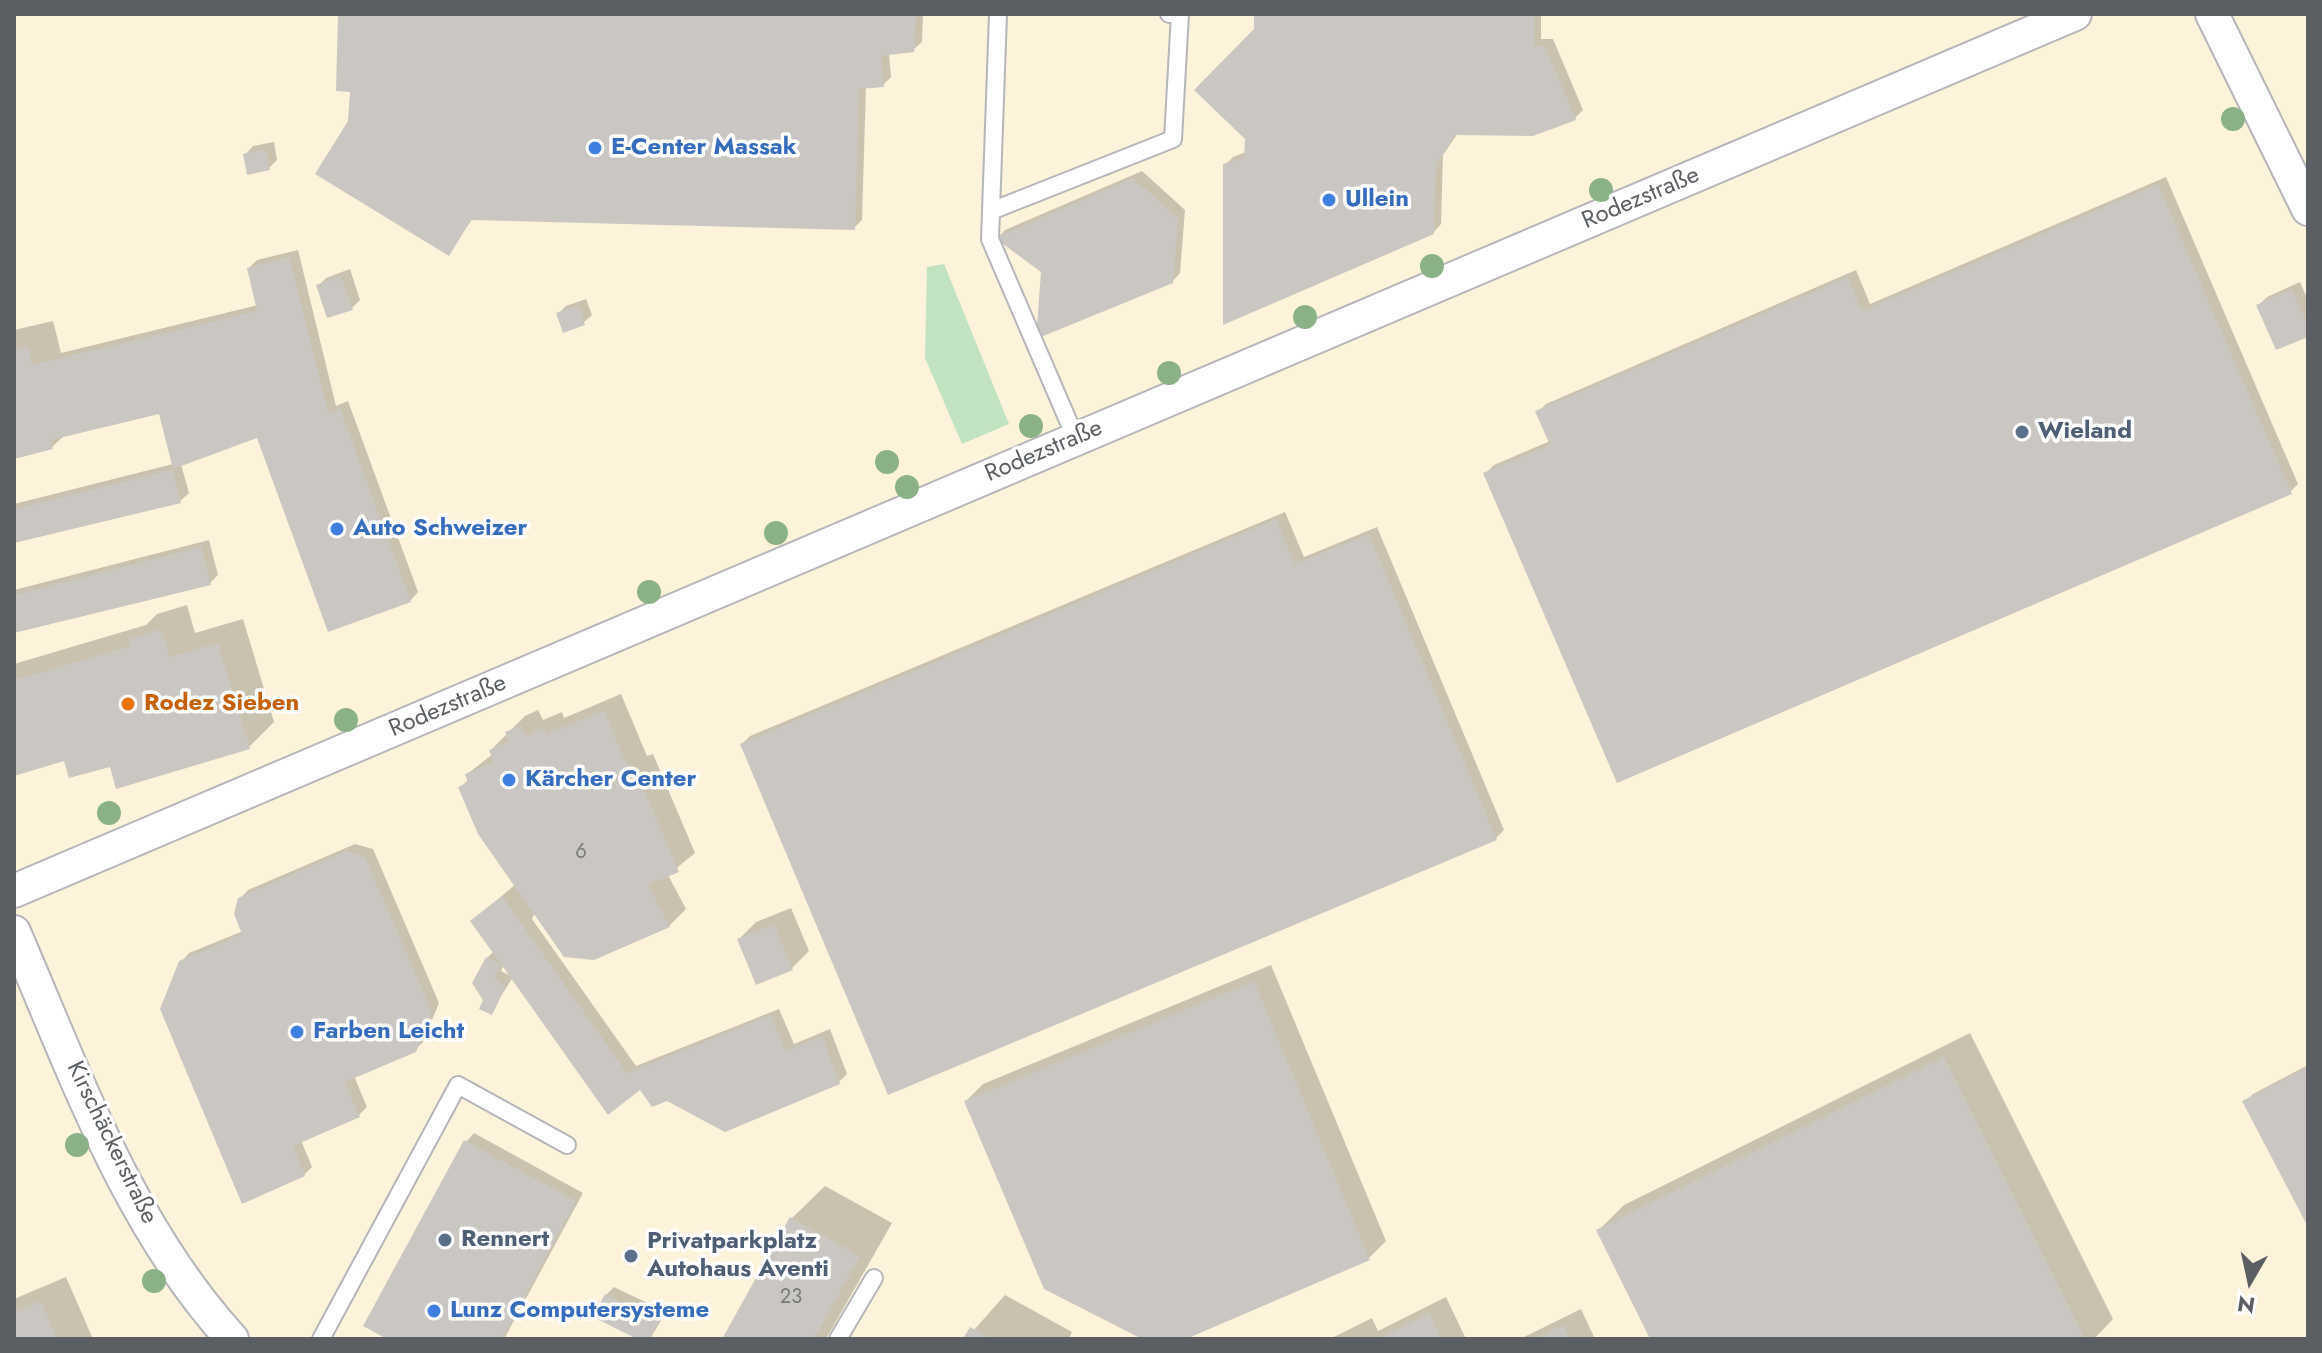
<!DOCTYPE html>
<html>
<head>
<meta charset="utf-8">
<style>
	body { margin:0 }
	#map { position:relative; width:2322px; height:1353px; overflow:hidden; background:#edebe3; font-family:Jost,sans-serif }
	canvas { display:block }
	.frame { position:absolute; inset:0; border:16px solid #5b5f63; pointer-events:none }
	.north { position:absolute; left:2210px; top:1241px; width:80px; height:80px; -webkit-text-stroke:6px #fff; paint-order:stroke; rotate:189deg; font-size:22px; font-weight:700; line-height:32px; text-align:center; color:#5b5f63 }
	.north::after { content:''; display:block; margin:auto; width:28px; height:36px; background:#5b5f63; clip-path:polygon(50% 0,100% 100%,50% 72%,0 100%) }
</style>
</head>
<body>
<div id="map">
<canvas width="2322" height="1353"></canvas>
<div class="frame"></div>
<div class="north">N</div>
</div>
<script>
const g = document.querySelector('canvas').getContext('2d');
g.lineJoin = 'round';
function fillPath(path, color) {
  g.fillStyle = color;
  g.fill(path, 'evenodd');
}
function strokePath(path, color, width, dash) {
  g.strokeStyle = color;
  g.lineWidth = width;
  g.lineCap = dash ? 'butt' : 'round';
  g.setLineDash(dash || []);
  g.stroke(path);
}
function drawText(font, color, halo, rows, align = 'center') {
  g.font = font + ' Jost,sans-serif';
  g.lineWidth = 7;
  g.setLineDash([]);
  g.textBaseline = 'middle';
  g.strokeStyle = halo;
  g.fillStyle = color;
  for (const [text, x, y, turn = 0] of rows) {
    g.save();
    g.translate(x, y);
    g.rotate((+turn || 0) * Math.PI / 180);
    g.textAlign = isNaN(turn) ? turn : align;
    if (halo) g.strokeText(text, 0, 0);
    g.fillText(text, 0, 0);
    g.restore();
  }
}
const commercial = new Path2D(`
	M14,14H2308V1339H14Z`);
const green = new Path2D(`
	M944,264L1009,424L962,444L925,358L927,267Z`);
const shadow = new Path2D(`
	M340,14H923L922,42L913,50L889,53L891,77L883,85L866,86L862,220L854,228L473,218L448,254L350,122L352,90Z
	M1256,14H1541V39H1553L1583,110L1575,118L1533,134L1458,133L1443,155L1441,224L1433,233L1225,165L1233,157L1246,152Z
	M274,142L277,160L269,168L245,155L253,146Z
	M1142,171L1185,210L1180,273L1172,282L1043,272L998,238L1005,230Z
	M2166,177L2298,484L2290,492L1486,473L1494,465L1550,441L1538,412L1546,404L1856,270L1870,304Z
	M298,250L336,406L348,401L418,592L410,601L259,436L181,464L189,493L180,501L14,541V504L173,464L161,411L66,434L52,447L14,457V330L53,321L61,353L258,305L249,268L257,260Z
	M350,269L360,300L352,308L318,286L326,278Z
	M2300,282L2308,300V335L2259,305L2267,297Z
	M586,299L592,315L583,323L558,314L566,306Z
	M1285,512L1304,557L1377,527L1504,830L1496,838L889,1092L742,744L750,736Z
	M209,540L218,575L210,583L14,631V590Z
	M187,605L195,633L243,619L274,722L249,747L111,764L66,758L14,774V664L146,625L157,614Z
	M621,694L647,756L653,754L695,853L668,875L686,909L669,926L535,912L532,919L636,1066L779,1009L794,1044L830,1029L847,1074L839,1082L640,1087L504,964L501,971L513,977L491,1012L486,1000L487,958L494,951L472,921L516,884L461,787L469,779L467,774L493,754L491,750L525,716L538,710L543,720L562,712L564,718Z
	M355,844L373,849L439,1003L423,1042L415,1050L354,1076L367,1107L359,1115L301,1140L312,1167L304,1175L181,962L189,953L243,931L240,899L248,890Z
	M791,908L809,951L792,968L739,939L756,922Z
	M1271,965L1386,1241L1369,1258L1181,1339H1146L966,1101L983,1084Z
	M1970,1033L2113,1319L2094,1339H1652L1598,1231L1624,1205Z
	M2308,1065V1223L2245,1102L2253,1094Z
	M474,1133L583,1193L504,1339H392L466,1142Z
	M825,1186L892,1223L826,1339H724L792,1218Z
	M66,1277L93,1339H14V1299Z
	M614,1287L666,1312L650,1339H641L606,1295Z
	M1005,1295L1072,1332L1069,1339H966Z
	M1446,1297L1466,1339H1330L1372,1318L1378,1331Z
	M1581,1309L1595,1339H1520Z`);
const building = new Path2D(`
	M338,14H916L914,52L881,56L884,87L859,89L855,230L471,220L449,256L315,174L348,121L350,92L336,91Z
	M1254,14H1534V46H1545L1576,120L1533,136L1455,135L1436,165L1434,234L1223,325V164L1244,157L1245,139L1194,90L1254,29Z
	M266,149L270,170L247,175L243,154Z
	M1133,178L1178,218L1173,283L1036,339L1041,272L995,238Z
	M2158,184L2292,494L1617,783L1483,473L1550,445L1535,411L1848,277L1862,311Z
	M290,257L328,413L340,408L411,602L328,632L257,438L173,469L159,414L51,440L53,449L14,459V349L28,345L32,365L257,311L247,268Z
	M341,276L353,310L327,318L316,285Z
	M2292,289L2308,326V337L2276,350L2256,305Z
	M578,305L585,325L563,333L556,313Z
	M173,469L181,503L14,543V509Z
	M1276,519L1295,564L1369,534L1497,840L888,1095L740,744Z
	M201,547L211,585L14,633V595Z
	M161,629L170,657L218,643L250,749L116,789L110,767L69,778L64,761L14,776V680L131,646L129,639Z
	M604,710L630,772L636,770L679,872L648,885L670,927L594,960L564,957L478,834L458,787L468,782L465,774L494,762L489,750L509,742L505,732L521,726L526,736L544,727L547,734Z
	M346,851L365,857L432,1012L416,1052L345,1082L360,1117L293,1146L305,1176L242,1204L160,1009L179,961L242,934L234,914L238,898Z
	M502,896L627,1073L771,1015L786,1051L822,1036L840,1084L725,1132L667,1101L652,1107L640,1090L608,1115L501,964L494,979L506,986L492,1015L479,1009L483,1000L472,983L486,957L501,964L470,921Z
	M774,924L793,970L756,985L737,939Z
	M1254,981L1370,1260L1186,1339H1142L1044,1289L964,1101Z
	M1944,1057L2085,1339H1650L1596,1230Z
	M2308,1067V1227L2242,1101Z
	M464,1140L576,1201L502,1339H387L363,1326Z
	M790,1217L860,1256L814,1339H722Z
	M605,1294L659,1321L650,1339H637L593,1317Z
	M41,1301L57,1339H14V1312Z
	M1429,1313L1441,1339H1377Z
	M1563,1325L1570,1339H1535Z
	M970,1327L993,1339H963Z`);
const lane = new Path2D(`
	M998,14L990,239L1076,439
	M991,211L1173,139L1180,14H1169
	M321,1339L458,1085L567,1145
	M838,1339L874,1278`);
const street = new Path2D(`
	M2212,14L2308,209
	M14,891L2075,14
	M14,932C75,1073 127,1224 232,1339`);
const trees = [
	[2233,119],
	[1601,190],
	[1432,266],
	[1305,317],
	[1169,373],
	[1031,426],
	[887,462],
	[907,487],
	[776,533],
	[649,592],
	[346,720],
	[109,813],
	[77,1145],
	[154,1281]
];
const markers = [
	[595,148,8,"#3f7fe0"],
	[1329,200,8,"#3f7fe0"],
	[2022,432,8,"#5c6f8a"],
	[337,529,8,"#3f7fe0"],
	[128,704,8,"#e8710a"],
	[509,780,8,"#3f7fe0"],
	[297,1032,8,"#3f7fe0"],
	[445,1240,8,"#5c6f8a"],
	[631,1256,8,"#5c6f8a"],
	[434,1311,8,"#3f7fe0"]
];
const numberNames = [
	["6",581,853],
	["23",791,1298]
];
const shopNames = [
	["E-Center Massak",611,148],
	["Ullein",1345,200],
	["Auto Schweizer",353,529],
	["Kärcher Center",525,780],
	["Farben Leicht",313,1032],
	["Lunz Computersysteme",450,1311]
];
const streetNames = [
	["Rodezstraße",1641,199,-23],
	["Rodezstraße",1044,452,-23],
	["Rodezstraße",448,707,-23],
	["Kirschäckerstraße",111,1143,64]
];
const serviceNames = [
	["Wieland",2038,432],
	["Rennert",461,1240],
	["Privatparkplatz",647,1242],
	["Autohaus Aventi",647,1270]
];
const foodNames = [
	["Rodez Sieben",144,704]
];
fillPath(commercial, '#fcf3da');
fillPath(green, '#c2e3c1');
fillPath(shadow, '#0003');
fillPath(building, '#cac7c2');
strokePath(lane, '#b4b6ba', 20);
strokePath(street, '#b4b6ba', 36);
strokePath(lane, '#fff', 16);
strokePath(street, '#fff', 32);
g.fillStyle = '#8bb287';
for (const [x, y] of trees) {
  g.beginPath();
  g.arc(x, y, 12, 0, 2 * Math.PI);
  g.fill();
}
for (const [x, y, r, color] of markers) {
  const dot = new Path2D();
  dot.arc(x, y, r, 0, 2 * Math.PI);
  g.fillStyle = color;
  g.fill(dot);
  strokePath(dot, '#fff', 3);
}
drawText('20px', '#77797b', null, numberNames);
drawText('bold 24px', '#366cbe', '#fff', shopNames, 'left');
drawText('24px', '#5b5f63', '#fff', streetNames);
drawText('bold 24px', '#4e5e75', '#fff', serviceNames, 'left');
drawText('bold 24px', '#c56008', '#fff', foodNames, 'left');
</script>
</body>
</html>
